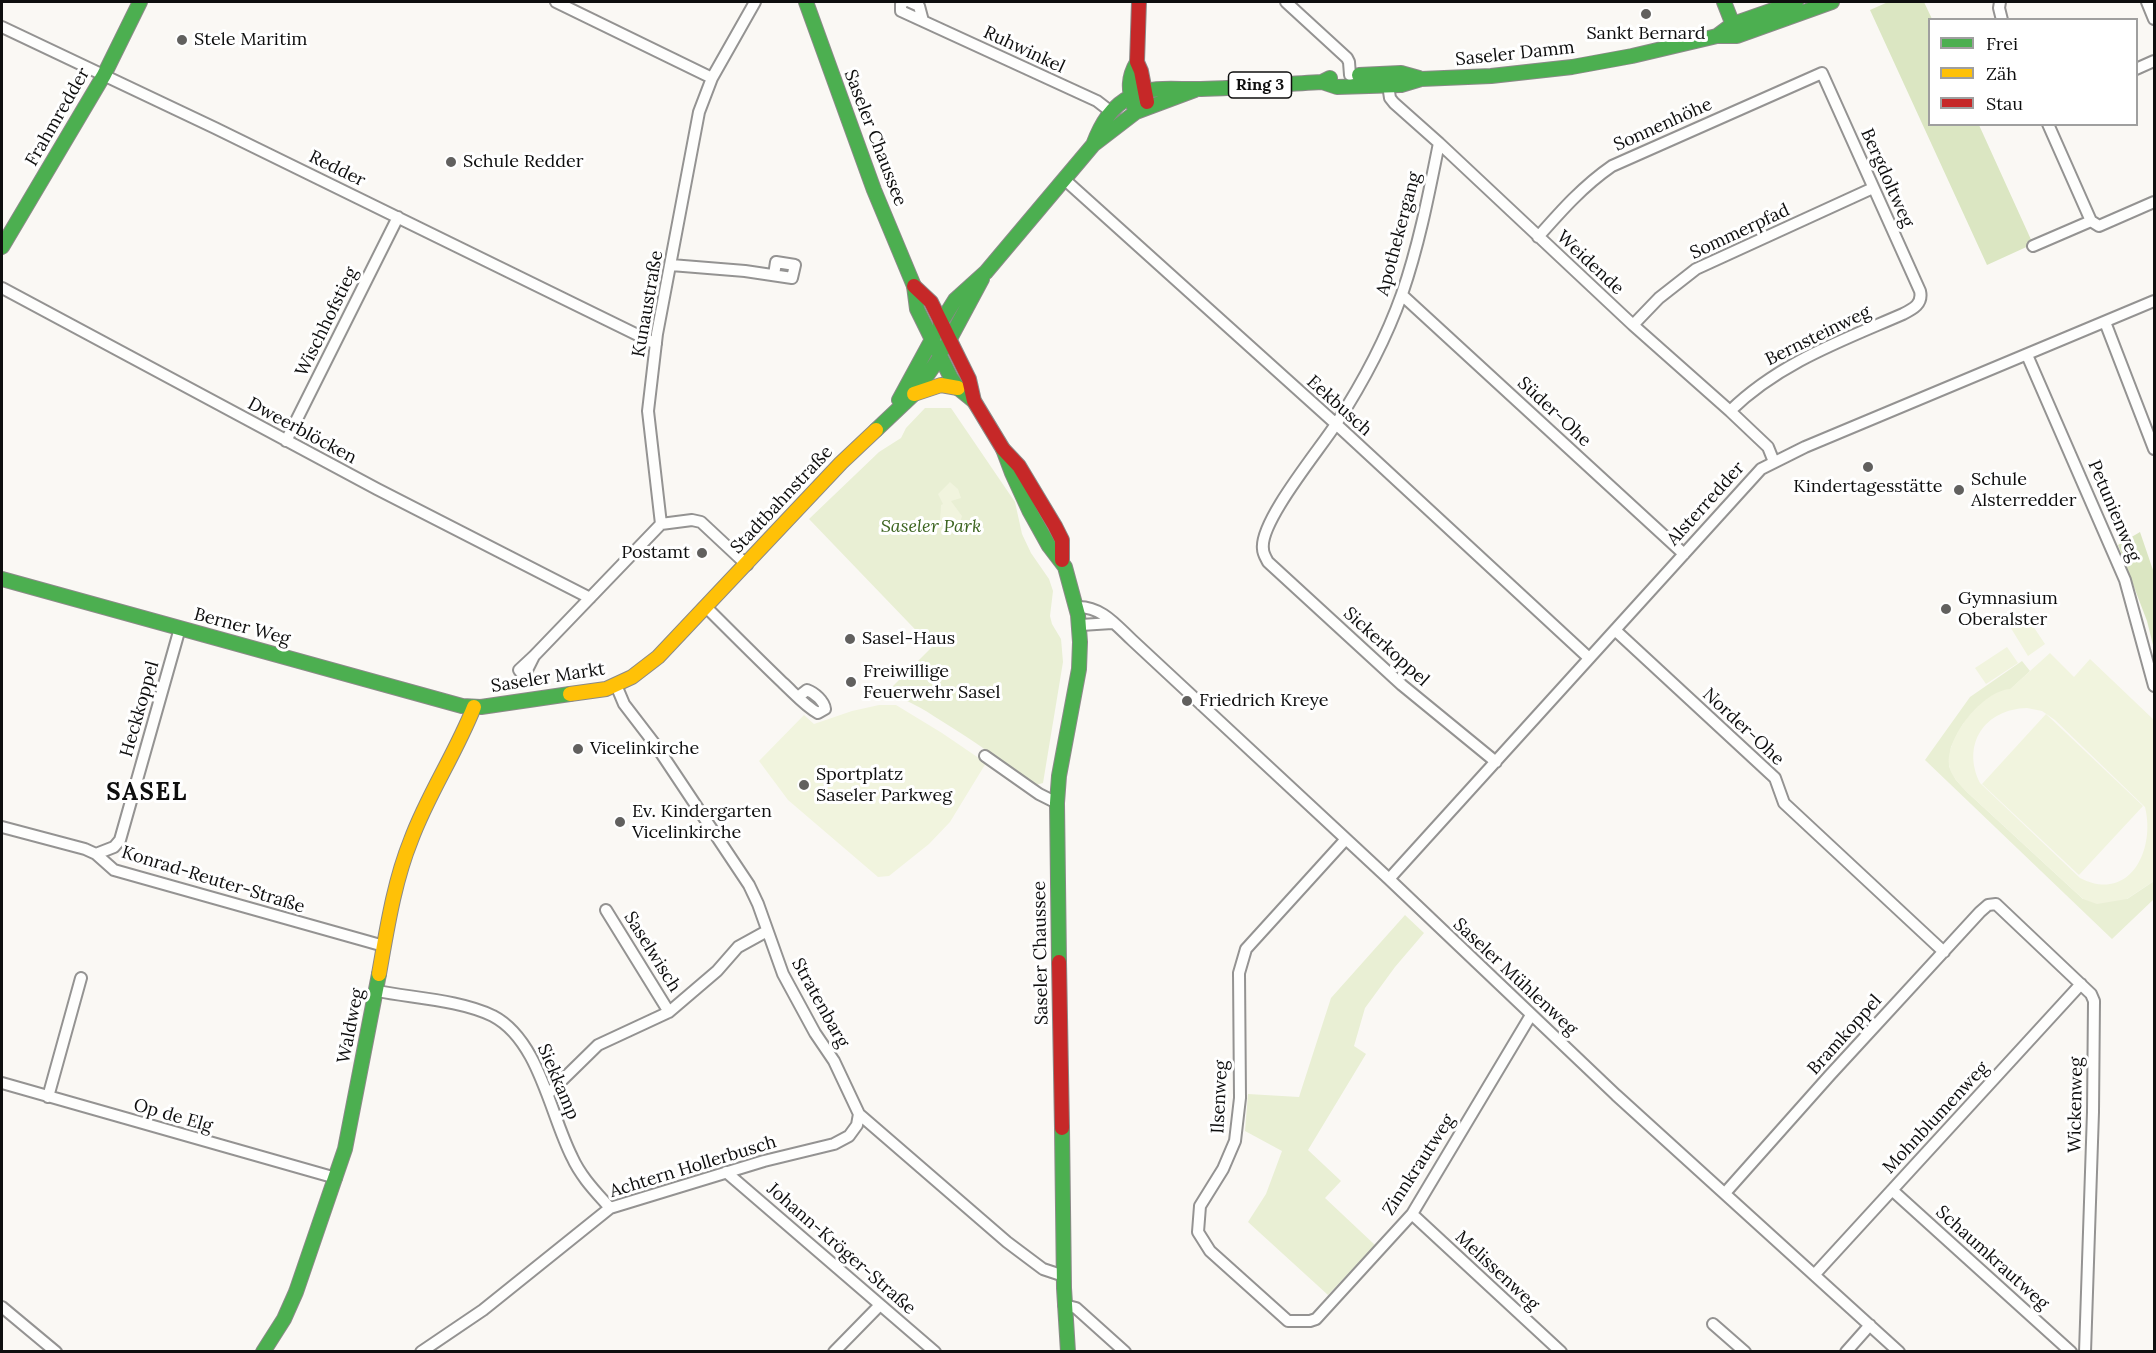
<!DOCTYPE html>
<html>
<head>
<meta charset="utf-8">
<style>
	body { margin:0 }
	#map { position:relative; width:2156px; height:1353px; overflow:hidden; background:#faf8f4; font-family:Lora,serif }
	canvas { display:block }
	.frame { position:absolute; inset:0; border:3px solid #0e0e0e; pointer-events:none }
	.legend { position:absolute; left:1928px; top:18px; width:210px; height:108px; box-sizing:border-box; background:#fff; border:2px solid #9f9f9f; margin:0; padding:8px 10px; list-style:none; font-size:18px; color:#0e0e0e }
	.legend li { display:flex; align-items:center; gap:12px; height:30px }
	.legend b { width:30px; border:2px solid #9f9f9f }
</style>
</head>
<body>
<div id="map">
<canvas width="2156" height="1353"></canvas>
<div class="frame"></div>
<ul class="legend">
<li><b style="height:8px;background:#4caf50"></b>Frei</li>
<li><b style="height:8px;background:#ffc107"></b>Zäh</li>
<li><b style="height:8px;background:#c62828"></b>Stau</li>
</ul>
</div>
<script>
const g = document.querySelector('canvas').getContext('2d');
g.lineJoin = 'round';
function fillPath(path, color) {
  g.fillStyle = color;
  g.fill(path, 'evenodd');
}
function strokePath(path, color, width, dash) {
  g.strokeStyle = color;
  g.lineWidth = width;
  g.lineCap = dash ? 'butt' : 'round';
  g.setLineDash(dash || []);
  g.stroke(path);
}
function drawText(font, color, halo, rows, align = 'center') {
  g.font = font + ' Lora,serif';
  g.lineWidth = 6;
  g.setLineDash([]);
  g.textBaseline = 'middle';
  g.strokeStyle = halo;
  g.fillStyle = color;
  for (const [text, x, y, turn = 0] of rows) {
    g.save();
    g.translate(x, y);
    g.rotate((+turn || 0) * Math.PI / 180);
    g.textAlign = isNaN(turn) ? turn : align;
    if (halo) g.strokeText(text, 0, 0);
    g.fillText(text, 0, 0);
    g.restore();
  }
}
const green = new Path2D(`
	M925,408H951L1015,502L1022,534L1031,553L1049,579L1053,591L1050,616L1052,624L1061,639L1063,662L1043,783L1036,785C1004,763 973,740 940,720C923,709 906,698 885,694L932,647L809,519L879,452L901,438L906,428Z
	M2022,661L2030,671L2010,690L1963,724L1951,747L1949,766L1956,780L1967,792L2083,899H2127L2154,881V899L2112,939L1925,760L1970,697Z
	M1405,915L1424,933L1395,967L1365,1008L1354,1046L1366,1054L1308,1150L1341,1181L1325,1198L1375,1245L1328,1295L1248,1222L1266,1194L1282,1151L1245,1131L1248,1094L1299,1097L1331,998Z`);
const forest = new Path2D(`
	M1888,2H1924L1932,19L1930,20V124L1979,125L2033,244L1987,265L1870,10Z
	M2140,532L2154,573V649L2147,621L2118,545Z`);
const pitch = new Path2D(`
	M950,482L958,489L961,498L951,501L962,516L959,526L950,533L946,531L943,522L940,521L941,505L943,504L938,494Z
	M2024,618L2029,620L2045,644L2028,656L2009,625L2013,619Z
	M2007,647L2018,663L1986,684L1975,668Z
	M2050,653L2074,677L2090,659L2154,720V881L2127,899L2097,904L2083,899L1967,792C1960,785 1950,775 1949,765C1946,736 1983,691 2010,689ZM2027,708L2042,711L2055,720L2145,807C2156,852 2128,903 2080,878L1980,783C1961,744 1985,709 2027,708Z
	M879,705H896L942,733L986,763L950,822L929,844L889,876L878,877L788,800L759,761L804,715L814,724L852,711Z
	M2046,714L2143,806L2079,875L1982,784Z`);
const street = new Path2D(`
	M556,2L712,78
	M904,2L901,4V11L1097,101L1110,111
	M910,2L919,6L923,21
	M1286,2L1347,58L1349,62L1350,75
	M2000,2L1999,8L2002,20
	M2147,2L2154,19
	M2,27L215,128L656,344
	M2136,69L2154,61
	M1388,85L1390,98L1394,103L1439,143L1633,325L1730,411L1768,447L1774,462
	M2048,124L2091,221
	M1439,143C1429,193 1419,245 1402,294C1386,339 1362,384 1336,424C1320,449 1259,522 1263,549C1263,554 1266,558 1268,562L1402,685L1496,762
	M1064,179L1336,424L1589,658
	M2091,221L2099,226L2154,202
	M1538,237C1561,211 1583,186 1612,166L1822,73L1920,291C1923,304 1913,309 1903,314C1841,341 1779,363 1730,411
	M2033,246L2091,221
	M671,265L745,271L792,278L795,265L776,262L774,275
	M2,288L377,489L590,598
	M1402,295L1684,554
	M2105,322L2154,449
	M1633,325L1659,298L1696,269L1873,188
	M2027,355L2125,580L2154,686
	M286,441L398,217
	M661,524L648,411L657,334L699,112L712,78L755,2
	M661,524L692,520L701,522L747,565
	M706,607C732,633 757,658 783,683C794,693 805,706 818,713L825,709C824,701 815,693 807,690L798,697
	M1077,607C1101,606 1116,625 1132,640L1389,879L1616,1095L1899,1352
	M1081,625L1112,623
	M1615,630L1775,778L1784,803L1944,952
	M534,656L519,670L524,676L534,656L661,524
	M616,685L624,704L657,747L749,885L758,904L783,974L815,1033L834,1061L859,1114L1007,1242L1043,1269L1064,1276
	M985,756L1039,794L1057,803
	M2,827L85,849L96,854L114,870L384,946
	M1346,839L1246,949L1239,973L1240,1098L1235,1141L1223,1169L1200,1206L1198,1232L1210,1251L1288,1321H1310L1316,1319L1412,1214L1531,1015
	M96,854L114,847L120,840L180,628
	M1389,879L1761,469L1805,447L2154,301
	M606,910L669,1012
	M377,991C413,998 460,1000 493,1016C539,1040 550,1114 572,1157C581,1177 596,1192 610,1208
	M2,1083L336,1178
	M548,1094L598,1045L669,1012L717,971L738,947L767,931
	M48,1097L81,978
	M726,1172L935,1352
	M1892,1190L2071,1352
	M1725,1193L1830,1075L1980,912L1988,905L1996,904L2091,994L2094,1001L2093,1112L2085,1352
	M1412,1214L1561,1352
	M1815,1274L2081,984
	M1064,1305L1076,1308L1125,1352
	M2,1307L56,1352
	M1713,1324L1745,1352
	M421,1352L483,1310L610,1208L764,1161L834,1144L849,1136L857,1125L859,1114
	M834,1352L880,1305
	M1846,1352L1870,1325`);
const fast = new Path2D(`
	M806,2L874,190L914,286L917,309L951,378L958,388L974,401
	M1724,2L1737,35
	M1717,36L1733,24L1796,2
	M1359,75L1401,73L1419,78
	M1322,82L1337,87L1401,85L1421,79L1491,76L1572,67L1632,56L1717,36H1737L1832,2
	M1134,107C1128,90 1128,77 1137,62
	M1093,145C1101,124 1111,106 1132,96C1155,85 1177,90 1201,89C1241,88 1282,84 1322,82L1330,78
	M2,247L104,75L140,2
	M940,324L955,300L986,272L1093,145L1136,112L1195,90
	M945,348L982,279
	M899,400L936,332
	M876,430L914,394L940,357
	M1003,449L1012,473L1029,510L1049,546L1065,567L1078,615L1080,642L1079,669L1059,776L1057,803L1059,962
	M2,579L462,706L481,707L570,694
	M1062,1128L1064,1288L1068,1352
	M263,1352L284,1319L296,1292L345,1149L379,974`);
const slow = new Path2D(`
	M914,394L941,385L958,388
	M570,694L606,689L632,677L658,657L841,463L876,430
	M379,974C387,929 394,882 411,840C428,794 456,753 474,707`);
const jam = new Path2D(`
	M1139,2L1137,62L1141,71L1147,102
	M914,286L931,302L969,379L974,401L1003,449L1019,466L1055,526L1062,540V560
	M1059,962L1062,1128`);
const markers = [
	[1646,14,6,"#61605e"],
	[182,40,6,"#61605e"],
	[451,162,6,"#61605e"],
	[1868,467,6,"#61605e"],
	[1959,490,6,"#61605e"],
	[702,553,6,"#61605e"],
	[1946,609,6,"#61605e"],
	[850,639,6,"#61605e"],
	[851,682,6,"#61605e"],
	[1187,701,6,"#61605e"],
	[578,749,6,"#61605e"],
	[804,785,6,"#61605e"],
	[620,822,6,"#61605e"]
];
const shields = [
	[1260,85,63]
];
const shieldNames = [
	["Ring 3",1260,85]
];
const poiNames = [
	["Sankt Bernard",1646,34,"center"],
	["Stele Maritim",194,40],
	["Schule Redder",463,162],
	["Schule",1971,480],
	["Alsterredder",1971,501],
	["Kindertagesstätte",1868,487,"center"],
	["Postamt",690,553,"right"],
	["Gymnasium",1958,599],
	["Oberalster",1958,620],
	["Sasel-Haus",862,639],
	["Freiwillige",863,672],
	["Feuerwehr Sasel",863,693],
	["Friedrich Kreye",1199,701],
	["Vicelinkirche",590,749],
	["Sportplatz",816,775],
	["Saseler Parkweg",816,796],
	["Ev. Kindergarten",632,812],
	["Vicelinkirche",632,833]
];
const streetNames = [
	["Ruhwinkel",1024,50,25],
	["Saseler Damm",1515,54,-6],
	["Frahmredder",58,117,-60],
	["Sonnenhöhe",1663,125,-24],
	["Saseler Chaussee",875,138,69],
	["Redder",337,169,26],
	["Bergdoltweg",1887,178,66],
	["Sommerpfad",1740,232,-25],
	["Apothekergang",1399,234,-75],
	["Weidende",1590,263,43],
	["Kunaustraße",648,304,-80],
	["Wischhofstieg",327,322,-64],
	["Bernsteinweg",1818,336,-26],
	["Eekbusch",1339,406,42],
	["Süder-Ohe",1554,412,43],
	["Dweerblöcken",302,431,28],
	["Stadtbahnstraße",782,500,-47],
	["Alsterredder",1706,504,-48],
	["Petunienweg",2114,511,67],
	["Berner Weg",242,627,15],
	["Sickerkoppel",1386,647,42],
	["Saseler Markt",548,678,-9],
	["Heckkoppel",140,709,-74],
	["Norder-Ohe",1743,727,43],
	["Konrad-Reuter-Straße",213,880,17],
	["Saselwisch",652,952,58],
	["Saseler Chaussee",1041,953,-91],
	["Saseler Mühlenweg",1515,977,43],
	["Stratenbarg",820,1003,61],
	["Waldweg",351,1026,-79],
	["Bramkoppel",1845,1035,-48],
	["Siekkamp",558,1082,67],
	["Ilsenweg",1220,1097,-87],
	["Wickenweg",2076,1105,-89],
	["Op de Elg",173,1116,16],
	["Mohnblumenweg",1936,1118,-47],
	["Zinnkrautweg",1419,1165,-57],
	["Achtern Hollerbusch",693,1167,-17],
	["Johann-Kröger-Straße",841,1249,41],
	["Schaumkrautweg",1992,1258,42],
	["Melissenweg",1497,1271,43]
];
const parkNames = [
	["Saseler Park",931,527]
];
const districtNames = [
	["SASEL",147,793]
];
fillPath(green, '#e9efd4');
fillPath(forest, '#dbe6c2');
fillPath(pitch, '#f1f4de');
strokePath(street, '#949392', 14);
strokePath(fast, '#8b8a88', 16);
strokePath(slow, '#8b8a88', 16);
strokePath(jam, '#8b8a88', 16);
strokePath(street, '#fefefd', 10);
strokePath(fast, '#4caf50', 14);
strokePath(slow, '#ffc107', 14);
strokePath(jam, '#c62828', 14);
for (const [x, y, r, color] of markers) {
  const dot = new Path2D();
  dot.arc(x, y, r, 0, 2 * Math.PI);
  g.fillStyle = color;
  g.fill(dot);
  strokePath(dot, '#fff', 2);
}
for (const [x, y, w] of shields) {
  const box = new Path2D();
  box.roundRect(x - w / 2, y - 13, w, 26, 4.5);
  g.fillStyle = '#fff';
  g.fill(box);
  strokePath(box, '#0e0e0e', 1.5);
}
drawText('bold 16px', '#0e0e0e', null, shieldNames);
drawText('18px', '#0e0e0e', '#fff', poiNames, 'left');
drawText('18px', '#0e0e0e', '#fff', streetNames);
drawText('italic 18px', '#3c6420', '#fff', parkNames);
g.letterSpacing = '1.5px';
drawText('bold 24px', '#0e0e0e', '#fff', districtNames);
g.letterSpacing = '0px';
</script>
</body>
</html>
